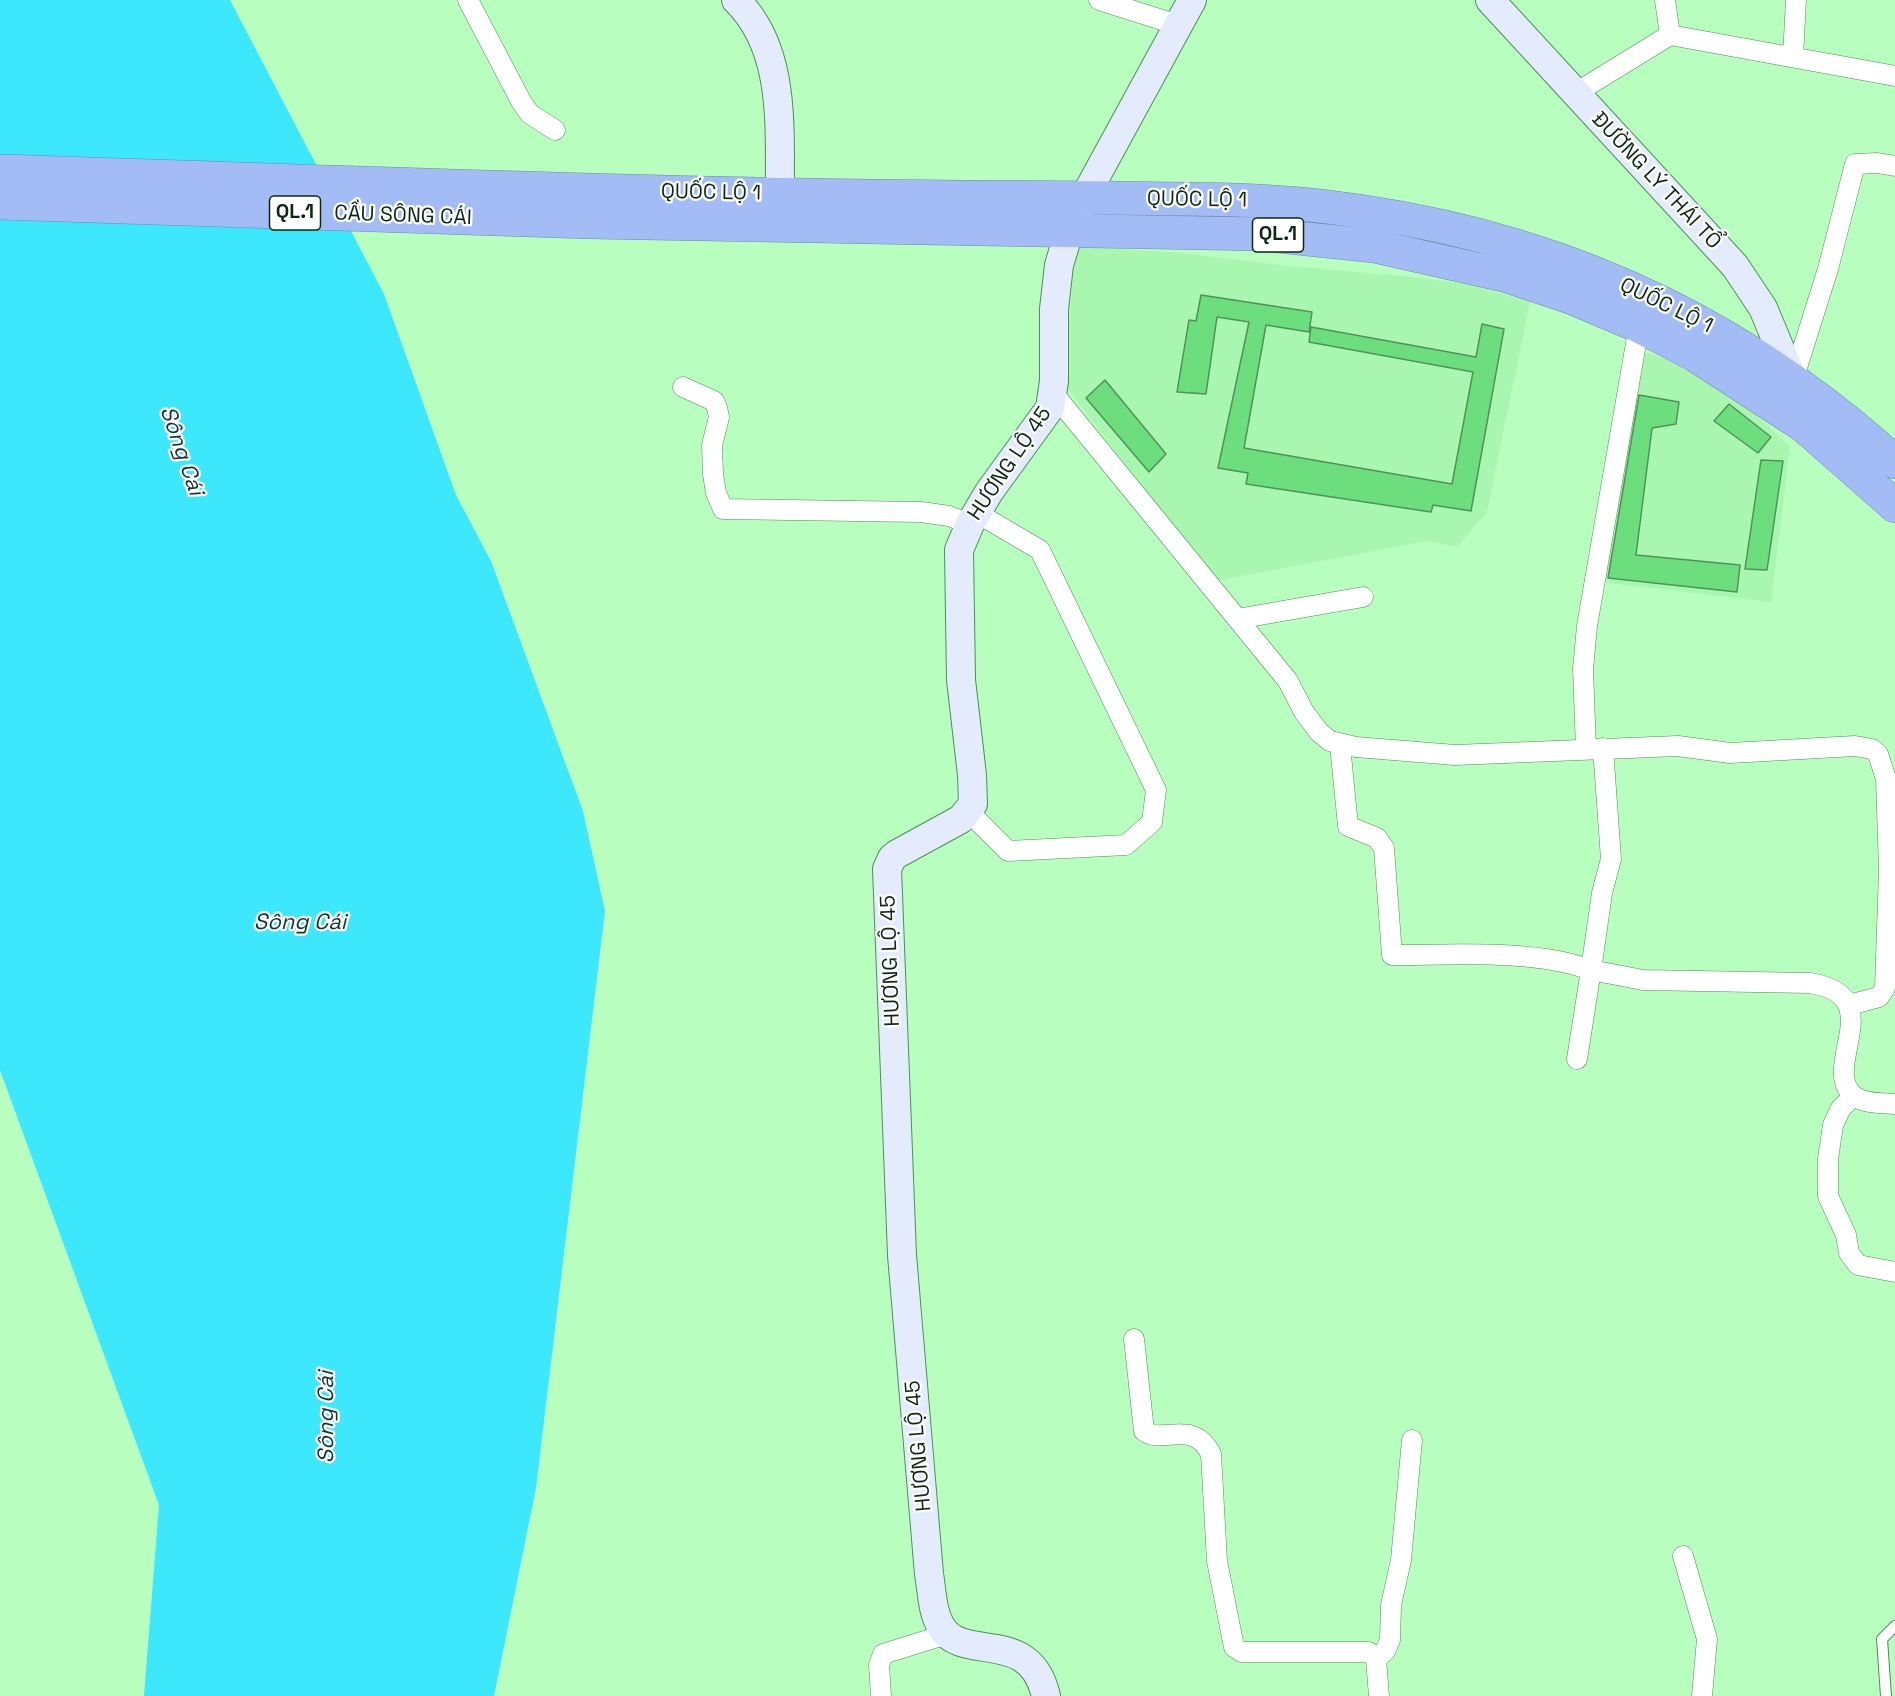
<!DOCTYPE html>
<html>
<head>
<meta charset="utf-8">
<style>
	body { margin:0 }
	canvas { display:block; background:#b8febf }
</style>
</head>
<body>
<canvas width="1895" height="1696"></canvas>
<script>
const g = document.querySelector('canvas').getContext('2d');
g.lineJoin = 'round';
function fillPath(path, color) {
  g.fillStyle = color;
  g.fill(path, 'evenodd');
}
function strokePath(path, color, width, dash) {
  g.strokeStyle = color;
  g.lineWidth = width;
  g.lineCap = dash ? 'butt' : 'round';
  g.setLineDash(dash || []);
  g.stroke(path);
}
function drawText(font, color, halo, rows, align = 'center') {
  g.font = font + ' "Space Grotesk",sans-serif';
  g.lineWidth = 4.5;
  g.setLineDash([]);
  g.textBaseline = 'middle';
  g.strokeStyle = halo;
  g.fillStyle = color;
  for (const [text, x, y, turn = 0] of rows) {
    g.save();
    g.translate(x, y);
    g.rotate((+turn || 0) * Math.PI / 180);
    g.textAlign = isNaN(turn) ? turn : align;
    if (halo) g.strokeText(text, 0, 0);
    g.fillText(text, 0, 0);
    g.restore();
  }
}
const built = new Path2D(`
	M1075,246L1181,253L1289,266L1413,277L1468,284L1530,302L1487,512L1457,547L1427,541L1215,581L1065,385Z
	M1641,351L1698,369L1753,412L1790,447L1771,602L1600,582Z`);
const water = new Path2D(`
	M0,0H230L384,294L456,495L491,561L583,811L605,911L536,1488L494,1696H144L159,1505L0,1070Z`);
const building = new Path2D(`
	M1201,295L1312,312L1309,332L1266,325L1244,448L1452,484L1473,372L1309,342L1311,327L1476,357L1482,324L1504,329L1471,511L1433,505L1431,512L1246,484L1248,473L1218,468L1249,322L1217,317L1206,394L1177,392L1189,320L1196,321Z
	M1105,380L1166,454L1149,472L1086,398Z
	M1639,395L1679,402L1676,424L1652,428L1636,555L1740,565L1737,592L1608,578Z
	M1729,404L1771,437L1758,453L1714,421Z
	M1761,460L1783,461L1767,570L1745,569Z`);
const lane = new Path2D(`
	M1886,1696L1882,1639L1895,1626`);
const street = new Path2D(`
	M468,0L522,103L530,114L555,130
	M1099,0L1178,25
	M1665,0L1670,35
	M1793,57L1796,0
	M1574,94L1670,35L1895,76
	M1793,380L1828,269L1855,164L1877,163L1895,166
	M683,387L714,401L717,408L719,417L712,445L713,474L716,493L723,509L921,512L949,516L970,524
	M1053,393L1288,681L1304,712L1319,732L1330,741L1356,747L1455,755L1678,746L1730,753L1855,746L1872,749L1878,754L1886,779L1889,870L1885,988L1879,997L1849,1005
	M1237,619L1363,597
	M1340,745L1348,826L1377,838L1384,848L1392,955C1452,955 1535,949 1591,970L1577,1059
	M1603,748L1611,859L1602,893L1591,970L1643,980L1810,983C1892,996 1819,1068 1854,1096C1864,1104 1883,1103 1895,1104
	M1586,749L1583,669L1587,626L1639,326
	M969,812L1008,851L1126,845L1152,822L1156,790L1040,550L977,513
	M1854,1096L1841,1108L1833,1125L1828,1159V1196L1846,1235L1849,1253L1858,1265L1895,1272
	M1134,1339L1144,1431C1162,1445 1193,1418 1211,1454L1217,1561L1234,1647L1242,1652H1369L1376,1659
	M1683,1556L1707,1639L1702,1696
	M881,1696L879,1665L883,1654L947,1634
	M1379,1696L1376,1659L1385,1651L1390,1640L1391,1605L1401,1560L1412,1440`);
const secondary = new Path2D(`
	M736,0C787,50 779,130 780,195
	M1490,0L1735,266L1763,308L1793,380
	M1046,1696C1030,1626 964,1663 942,1628C932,1613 932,1591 929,1574L902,1255L887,869L892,858L897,854L961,819L973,804L972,775L961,680L959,550L970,524L989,492L1050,408L1054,381V309L1059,265L1069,232L1084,198L1192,0`);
const highway = new Path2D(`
	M0,171C253,179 506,189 758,194C877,197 995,197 1113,198C1182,199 1252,198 1320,206C1541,231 1729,312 1895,462
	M0,203L589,222L1259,234L1374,246L1507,276L1570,297L1639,326L1695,355L1804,426L1895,506`);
const shields = [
	[295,213,51],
	[1278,235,51]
];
const shieldNames = [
	["QL.1",295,213],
	["QL.1",1278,235]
];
const streetNames = [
	["ĐƯỜNG LÝ THÁI TỔ",1656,181,47],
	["QUỐC LỘ 1",711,193,1],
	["QUỐC LỘ 1",1197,200,1],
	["CẦU SÔNG CÁI",403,216,2],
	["QUỐC LỘ 1",1666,306,26],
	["HƯƠNG LỘ 45",1010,464,-56],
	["HƯƠNG LỘ 45",891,961,-92],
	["HƯƠNG LỘ 45",919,1446,-95]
];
const waterNames = [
	["Sông Cái",181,451,71],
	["Sông Cái",300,923],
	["Sông Cái",327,1417,-90]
];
fillPath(built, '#a9f6b1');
fillPath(water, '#3de8fd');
fillPath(building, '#6dde7e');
strokePath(building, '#509259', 1.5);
strokePath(lane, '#4d8f56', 12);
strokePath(street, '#4d8f56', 21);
strokePath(secondary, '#4d8f56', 30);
strokePath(highway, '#6f88a6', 34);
strokePath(lane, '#fff', 10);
strokePath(street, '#fff', 20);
strokePath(secondary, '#e4ebfc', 28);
strokePath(highway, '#a4bcf6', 33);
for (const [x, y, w] of shields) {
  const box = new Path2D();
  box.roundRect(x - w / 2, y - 17, w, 34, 4.5);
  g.fillStyle = '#fff';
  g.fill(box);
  strokePath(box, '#0c2810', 1.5);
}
drawText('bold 20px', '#0c2810', null, shieldNames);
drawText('21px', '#0c2810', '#fff', streetNames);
drawText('italic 22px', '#113338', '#fff', waterNames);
</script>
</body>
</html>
